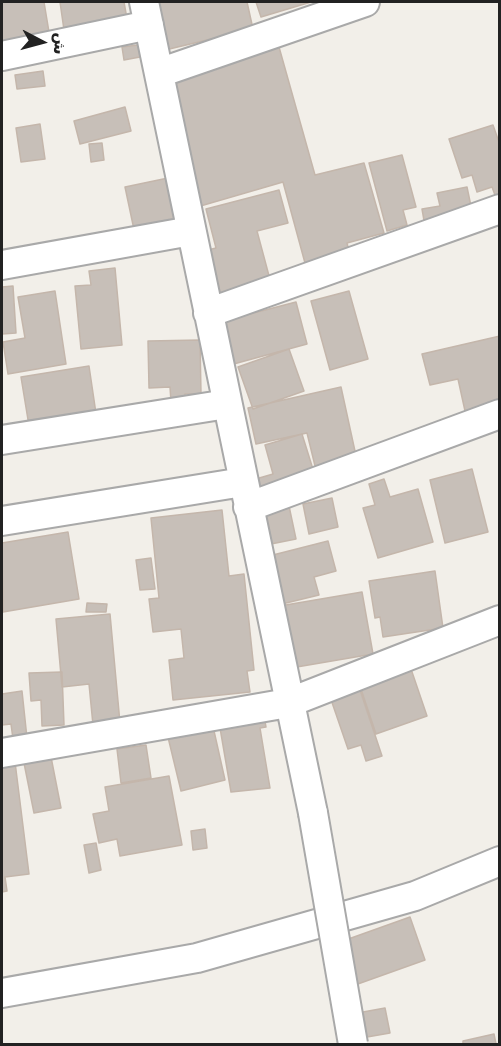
<!DOCTYPE html>
<html>
<head>
<meta charset="utf-8">
<style>
	body { margin:0 }
	#map { position:relative; width:501px; height:1046px; overflow:hidden; background:#f2efe9; font-family:"DejaVu Sans","Noto Sans Arabic",sans-serif }
	canvas { display:block }
	.frame { position:absolute; inset:0; border:3px solid #222; pointer-events:none }
	.north { position:absolute; left:12px; top:12px; width:60px; height:60px; -webkit-text-stroke:4px #fff; paint-order:stroke; rotate:96deg; font-size:16px; font-weight:700; line-height:24px; text-align:center; color:#222 }
	.north::after { content:''; display:block; margin:auto; width:21px; height:27px; background:#222; clip-path:polygon(50% 0,100% 100%,50% 72%,0 100%) }
</style>
</head>
<body>
<div id="map">
<canvas width="501" height="1046"></canvas>
<div class="frame"></div>
<div class="north">ش</div>
</div>
<script>
const g = document.querySelector('canvas').getContext('2d');
g.lineJoin = 'round';
function fillPath(path, color) {
  g.fillStyle = color;
  g.fill(path, 'evenodd');
}
function strokePath(path, color, width, dash) {
  g.strokeStyle = color;
  g.lineWidth = width;
  g.lineCap = dash ? 'butt' : 'round';
  g.setLineDash(dash || []);
  g.stroke(path);
}
const building = new Path2D(`
	M2,2H44L50,38L2,47Z
	M60,2H124L127,19L64,30Z
	M149,2H247L253,29L161,51Z
	M256,2H311L261,17Z
	M138,45L140,57L124,60L122,47Z
	M279,47L315,175L364,163L384,233L347,243L349,251L305,263L283,182L197,207L166,79Z
	M43,71L45,86L17,89L15,75Z
	M125,107L131,131L80,144L74,121Z
	M40,124L45,159L21,162L16,128Z
	M493,125L500,145L499,206L492,187L477,192L472,175L462,178L449,139Z
	M102,143L104,160L91,162L89,144Z
	M402,155L416,207L403,210L407,225L387,231L369,163Z
	M168,178L179,230L136,239L125,187Z
	M467,187L473,216L425,226L422,209L440,206L437,193Z
	M279,190L288,223L257,231L272,287L217,301L204,251L216,248L206,209Z
	M115,268L122,345L81,349L75,286L91,285L89,271Z
	M13,286L16,333L2,334V287Z
	M55,291L66,364L8,374L3,342L25,338L18,297Z
	M349,291L368,359L330,370L311,301Z
	M296,302L307,344L230,365L219,322Z
	M500,336V413L467,420L458,379L430,385L422,354Z
	M200,340L201,394H185V402H171L170,387L149,388L148,341Z
	M289,349L304,391L253,409L238,367Z
	M89,366L98,427L31,438L21,377Z
	M341,387L358,465L317,474L307,433L256,444L248,408Z
	M302,434L316,479L254,497L249,481L273,474L265,445Z
	M472,469L488,532L445,543L430,480Z
	M384,479L390,497L418,489L433,542L378,558L363,508L375,505L369,484Z
	M332,498L338,527L309,534L303,504Z
	M289,506L296,539L261,546L254,512Z
	M222,510L229,576L244,574L254,670L247,671L250,692L173,700L169,660L184,658L181,629L153,632L149,599L159,598L151,518Z
	M68,532L79,599L3,612L2,543Z
	M328,541L336,571L314,577L319,595L282,604L269,556Z
	M151,558L155,589L140,590L136,560Z
	M435,571L443,628L383,637L380,617L375,618L369,581Z
	M362,592L373,654L285,669L274,607Z
	M87,603L107,604L106,612H86Z
	M110,614L120,723L93,725L89,684L62,687L56,619Z
	M411,669L427,716L376,734L360,686Z
	M62,672L64,725L42,726L41,700L31,701L29,673Z
	M355,675L382,756L366,761L361,745L348,749L326,685Z
	M22,691L27,738L13,739L11,724L2,725V694Z
	M264,715L266,727L260,728L270,788L231,792L219,722Z
	M212,722L225,780L181,791L167,733Z
	M146,745L151,778L121,783L117,749Z
	M51,757L61,808L34,813L24,763Z
	M15,762L29,874L5,877L7,891L2,892V763Z
	M169,776L182,845L120,856L117,839L99,843L93,814L109,811L105,787Z
	M205,829L207,848L193,850L191,831Z
	M96,843L101,870L89,873L84,845Z
	M410,917L425,960L355,985L340,942Z
	M385,1008L390,1033L367,1037L363,1012Z
	M494,1034L496,1044H463V1041Z`);
const minor = new Path2D(`
	M144,2L313,813
	M2,56L149,25
	M159,73L365,2
	M2,265L191,231
	M208,313L500,209
	M2,440L227,404
	M248,507L500,414
	M2,521L243,482
	M2,753L288,703L500,620
	M2,993L197,958L415,896L500,861`);
const minorBridge = new Path2D(`
	M313,813L353,1044`);
fillPath(building, '#c7bfb8');
strokePath(building, '#c4b6ab', 1.5);
strokePath(minor, '#a9a9a9', 32);
strokePath(minor, '#fff', 28);
strokePath(minorBridge, '#a9a9a9', 32, []);
strokePath(minorBridge, '#fff', 28);
</script>
</body>
</html>
